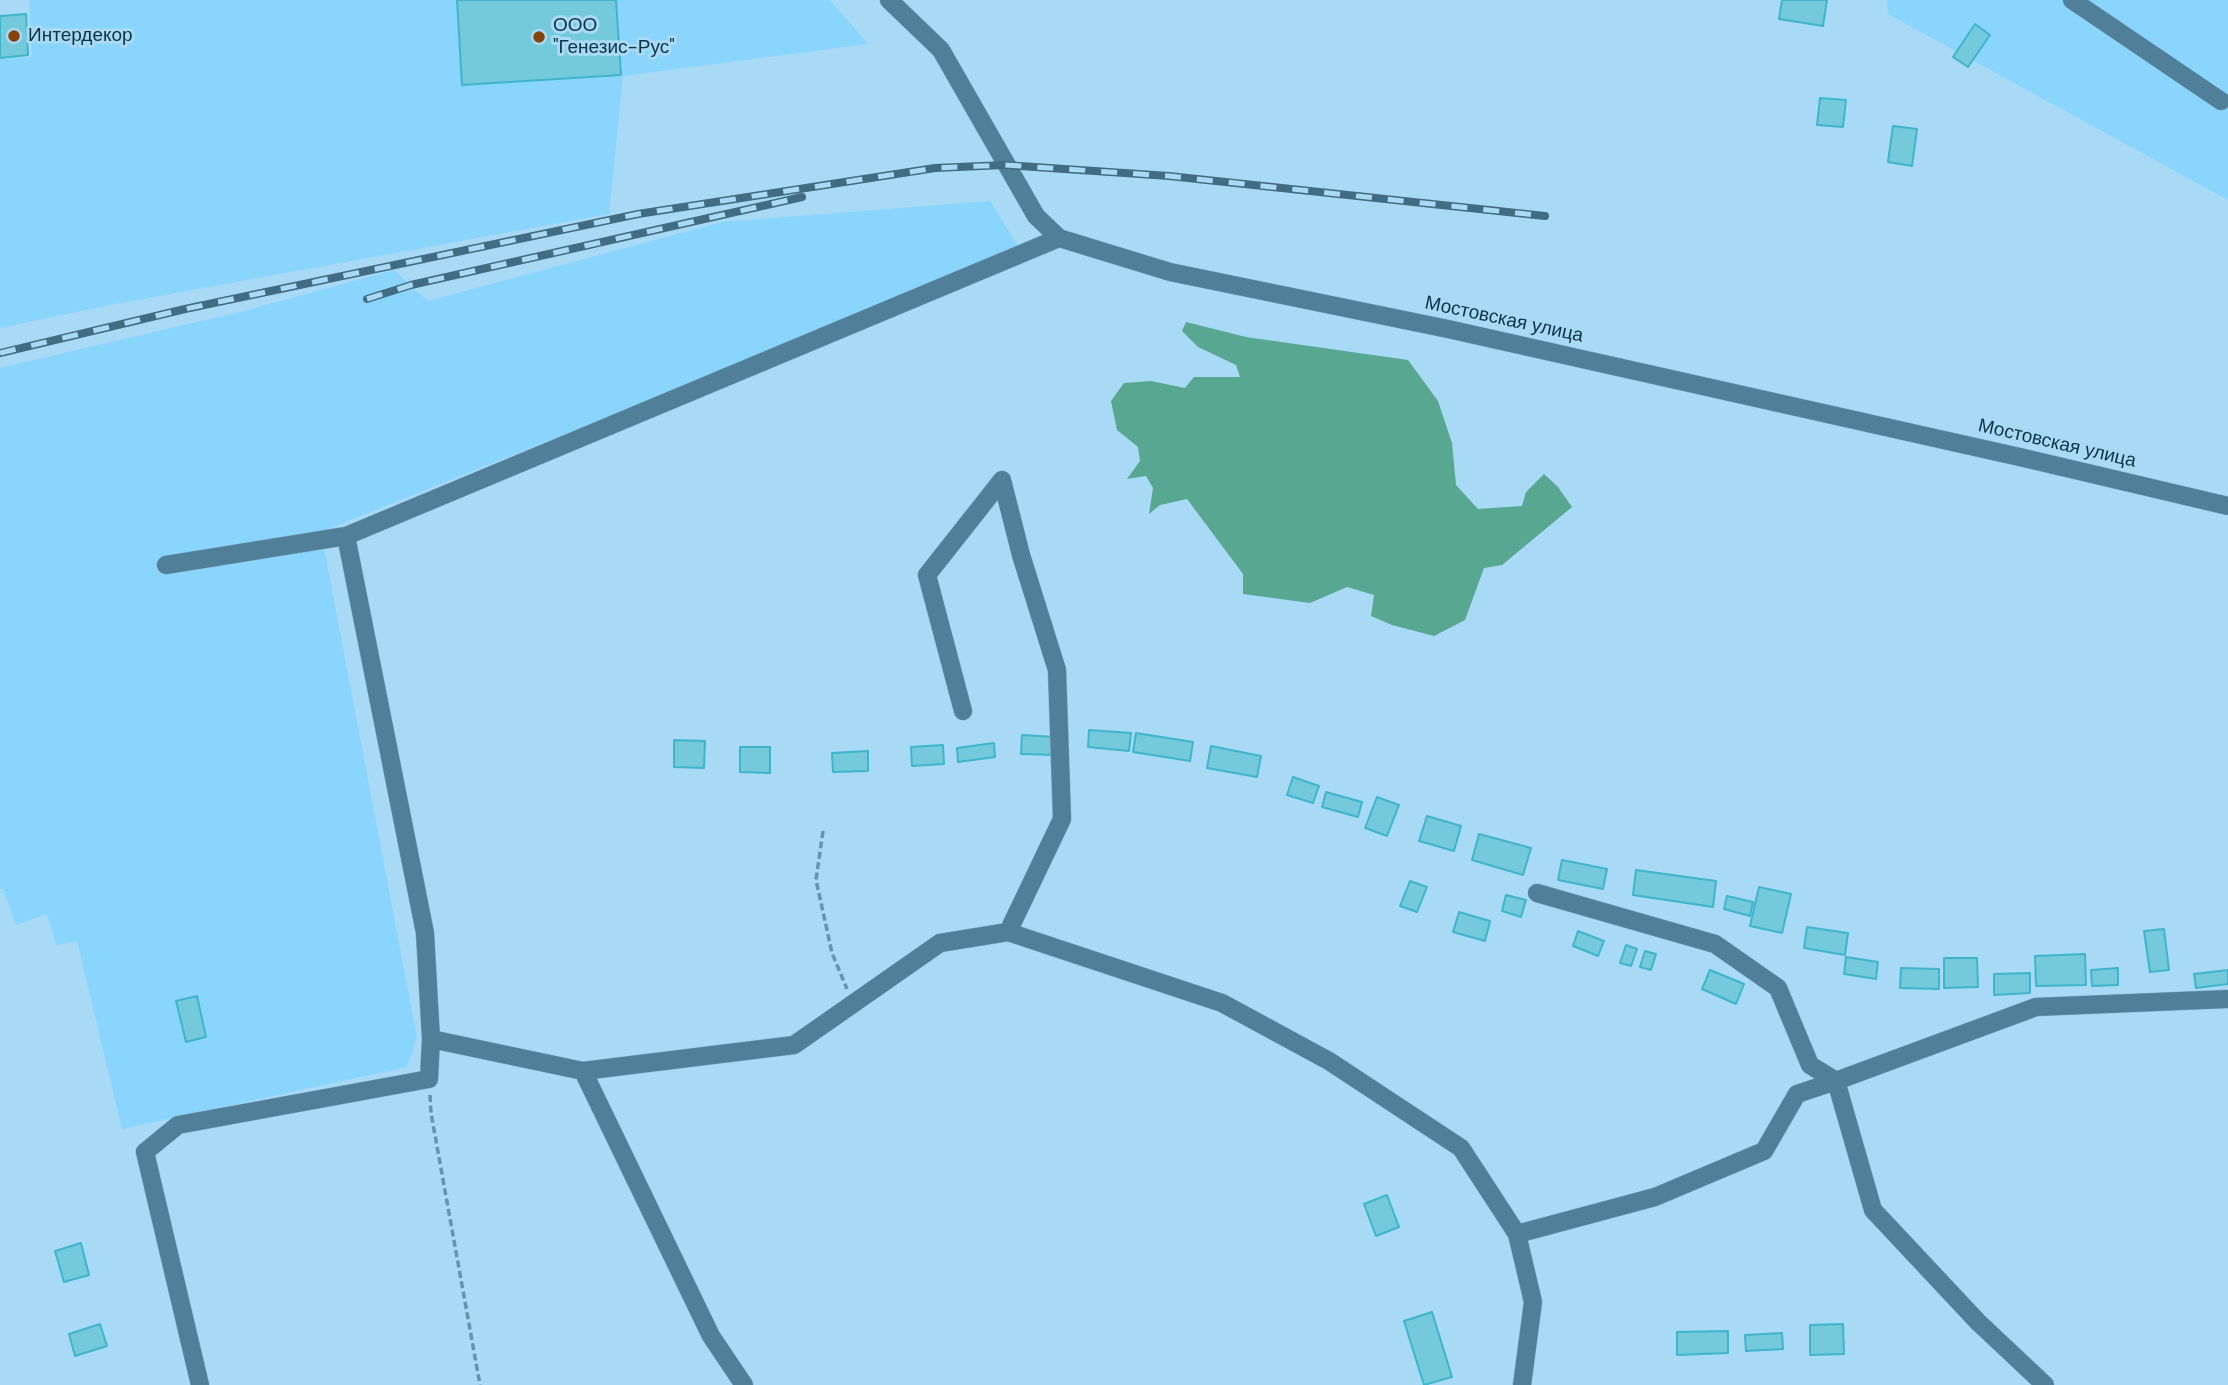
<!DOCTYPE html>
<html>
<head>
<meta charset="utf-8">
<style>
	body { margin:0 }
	canvas { display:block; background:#a8d9f5 }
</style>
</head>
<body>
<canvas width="2228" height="1385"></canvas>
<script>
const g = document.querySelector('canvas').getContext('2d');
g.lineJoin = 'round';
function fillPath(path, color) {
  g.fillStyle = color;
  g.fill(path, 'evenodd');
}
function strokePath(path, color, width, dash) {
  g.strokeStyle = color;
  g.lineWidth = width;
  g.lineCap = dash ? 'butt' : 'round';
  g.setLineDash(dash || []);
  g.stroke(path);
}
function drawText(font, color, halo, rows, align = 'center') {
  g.font = font + ' "DM Sans",sans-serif';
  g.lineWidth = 6;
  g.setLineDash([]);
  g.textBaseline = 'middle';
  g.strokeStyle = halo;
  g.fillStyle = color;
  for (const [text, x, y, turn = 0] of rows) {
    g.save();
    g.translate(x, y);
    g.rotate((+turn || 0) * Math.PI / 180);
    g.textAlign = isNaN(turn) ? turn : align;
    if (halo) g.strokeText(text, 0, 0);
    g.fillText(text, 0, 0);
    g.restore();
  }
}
const built = new Path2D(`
	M29,0H830L868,44L623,76L609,214L110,305L0,328V59L32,57Z
	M1887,0H2228V200L1888,14Z
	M990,201L1021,251L321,532L417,1038L407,1067L122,1129L77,941L56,945L47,914L16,925L3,889H0V368L240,312L394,270L428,301L722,222Z`);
const water = new Path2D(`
	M1186,322L1246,337L1408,360L1438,401L1452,443L1456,485L1478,509L1522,506L1526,492L1544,474L1558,487L1572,507L1502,565L1484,568L1465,620L1434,636L1392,625L1371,616L1374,595L1347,587L1310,603L1243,594V574L1187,499L1160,505L1149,514L1153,488L1146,476L1127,479L1140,461L1138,447L1117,430L1111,401L1124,383L1151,381L1185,388L1194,377H1240L1236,365L1198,347L1182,331Z`);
const building = new Path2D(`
	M457,0H616L621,75L462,85Z
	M1782,0H1827L1823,26L1779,19Z
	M26,14L28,55L0,58V16Z
	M1975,24L1990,35L1968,67L1953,57Z
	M1820,98L1846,100L1843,127L1817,125Z
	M1893,126L1917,129L1912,166L1888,162Z
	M1089,730L1131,733L1129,751L1088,747Z
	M1136,733L1193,742L1190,761L1133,752Z
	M1022,735L1055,737L1054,755L1021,754Z
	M674,740L705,741L704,768L674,767Z
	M994,743L995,757L958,762L957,748Z
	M943,745L944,764L912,766L911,747Z
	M1211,746L1261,756L1257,777L1207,768Z
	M740,747H770V773L740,772Z
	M868,751V771L833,772L832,753Z
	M1293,777L1319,786L1313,803L1287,795Z
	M1326,792L1362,802L1358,817L1322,807Z
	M1377,797L1399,805L1387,836L1365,828Z
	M1427,816L1461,826L1454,851L1419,841Z
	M1479,834L1531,848L1523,875L1472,860Z
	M1562,860L1607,869L1603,889L1558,880Z
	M1636,870L1716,881L1713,907L1633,895Z
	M1410,881L1427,887L1417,912L1400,906Z
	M1759,887L1791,894L1782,933L1750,926Z
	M1506,895L1526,900L1521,917L1502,911Z
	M1727,896L1753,902L1750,916L1724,909Z
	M1459,912L1490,921L1485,941L1453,932Z
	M1807,927L1848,933L1845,955L1804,948Z
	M2164,929L2169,970L2150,972L2144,931Z
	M1578,931L1604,941L1598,956L1573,946Z
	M1626,945L1637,949L1631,966L1620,963Z
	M1645,951L1656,954L1651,970L1640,967Z
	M2085,954L2086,985L2036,986L2035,956Z
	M1846,957L1878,962L1876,979L1844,974Z
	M1944,958H1977L1978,987L1944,988Z
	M1901,968L1939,969V989L1900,988Z
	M2118,968V985L2092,986L2091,970Z
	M1710,970L1744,984L1736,1004L1702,989Z
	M2228,970V984L2196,988L2194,974Z
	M2030,973V993L1994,995V974Z
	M197,996L206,1037L186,1042L176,1001Z
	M1387,1195L1399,1227L1376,1236L1364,1204Z
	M81,1243L89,1275L64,1282L55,1251Z
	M1432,1312L1452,1377L1424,1385L1404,1321Z
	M100,1324L107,1346L75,1356L69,1334Z
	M1843,1324L1844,1354L1810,1355V1325Z
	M1728,1331V1353L1677,1355V1332Z
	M1782,1333L1783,1349L1746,1351L1745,1335Z`);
const path = new Path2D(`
	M823,831L816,880L832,953L847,989
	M430,1095L431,1113L480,1385`);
const minor = new Path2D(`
	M889,0L941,50L1036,216L1059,238L1170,272L1448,329L2024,458L2228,506
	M2072,0L2221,101
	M1002,480L1021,555L1057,670L1062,819L1008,932
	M166,565L346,536
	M963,711L927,575L1002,480
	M1537,893L1715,944L1778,988L1810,1065L1836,1081L2036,1007L2228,999
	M431,1039L583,1071L711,1336L744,1385
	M583,1071L794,1045L940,943L1008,932L1222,1003L1329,1061L1461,1148L1517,1234L1533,1302L1522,1385
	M1517,1234L1655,1197L1764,1151L1797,1094L1836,1081L1873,1210L1978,1322L2045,1385
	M200,1385L145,1152L178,1125L429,1079L431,1039L425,933L346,536L1059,238`);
const rail = new Path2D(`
	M367,299L411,285L802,197
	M0,353L185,309L638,214L935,168L1005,165L1169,176L1545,216`);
const markers = [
	[14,36,7,"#85430e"],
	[539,37,7,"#85430e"]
];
const poiNames = [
	["ООО",553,26],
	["\"Генезис-Рус\"",553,48],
	["Интердекор",28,36]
];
const streetNames = [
	["Мостовская улица",1504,320,12],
	["Мостовская улица",2057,444,13]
];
fillPath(built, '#8ad5fd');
fillPath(water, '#57a791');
fillPath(building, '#74c9db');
strokePath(building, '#3fb5cc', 2);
strokePath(minor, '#86b4ce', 19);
strokePath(path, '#6793ab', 3.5, [7, 3.5]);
strokePath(minor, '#4f7f99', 18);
strokePath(rail, '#426c82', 8);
strokePath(rail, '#a8d9f5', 5, [16]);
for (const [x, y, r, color] of markers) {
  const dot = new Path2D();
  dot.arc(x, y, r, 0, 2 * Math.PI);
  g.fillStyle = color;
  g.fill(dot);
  strokePath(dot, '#a8d9f5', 2.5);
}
drawText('19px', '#0d3346', '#a8d9f5', poiNames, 'left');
drawText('19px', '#0d3346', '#a8d9f5', streetNames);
</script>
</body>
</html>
